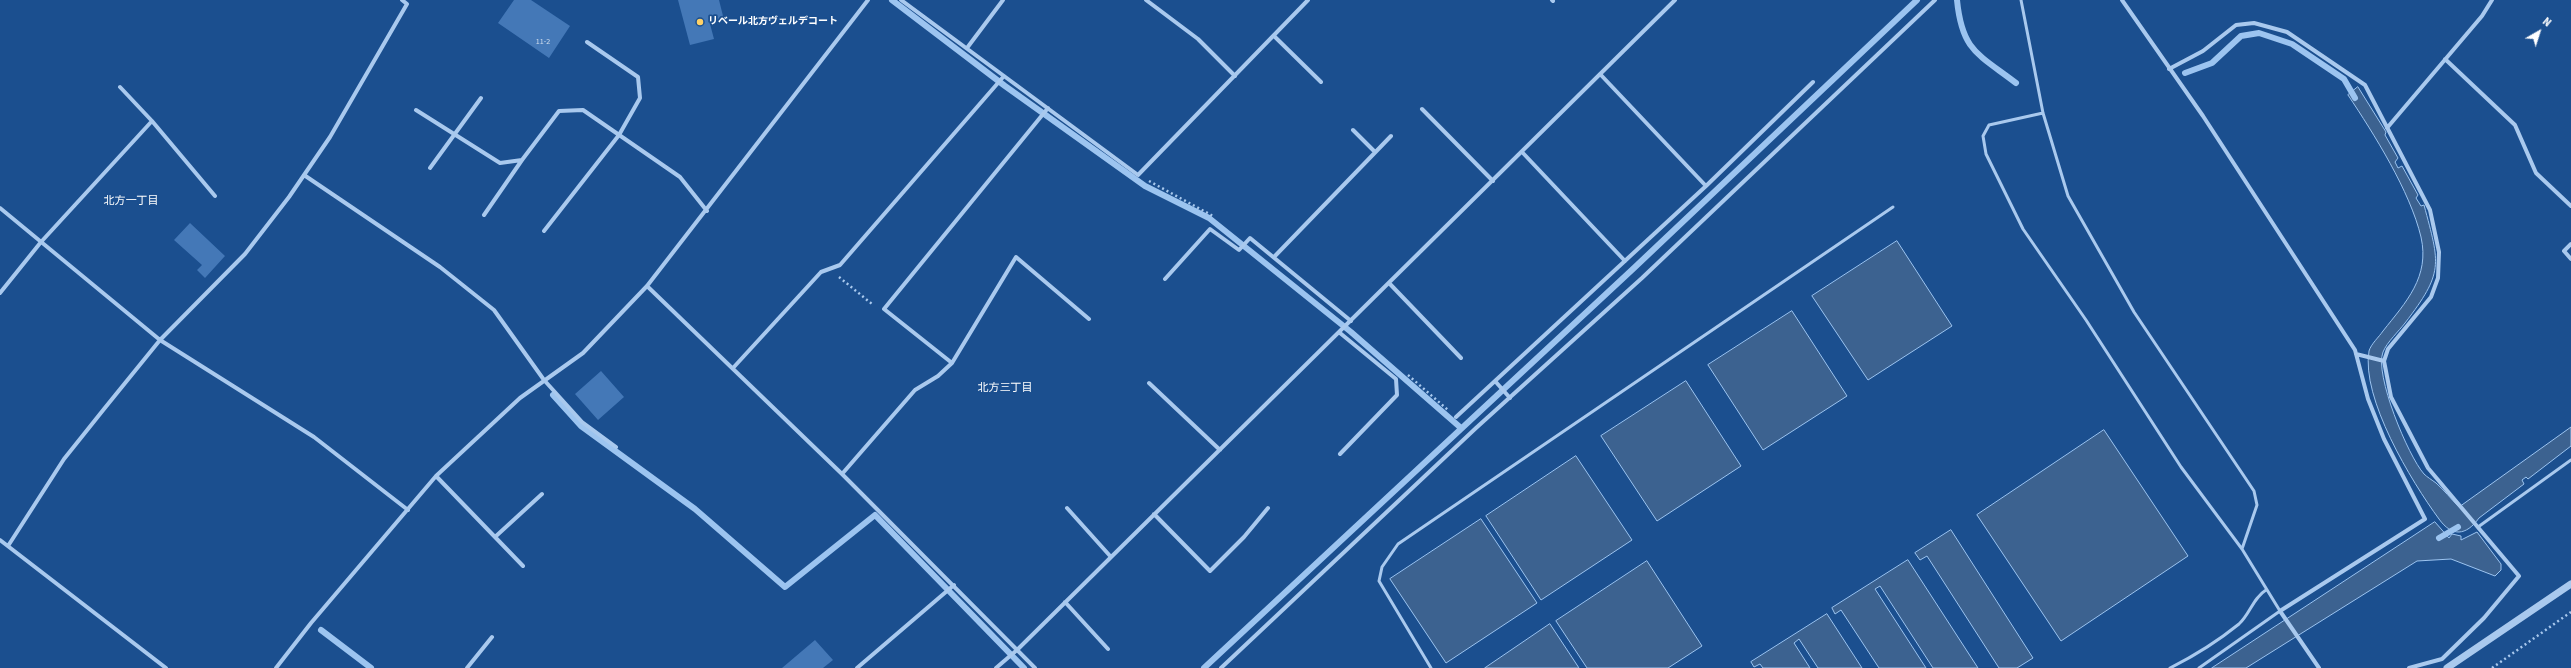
<!DOCTYPE html>
<html>
<head>
<meta charset="utf-8">
<style>
	body { margin:0 }
	#map { position:relative; width:2571px; height:668px; overflow:hidden; background:#1b4f8f; font-family:"Source Sans 3",sans-serif }
	canvas { display:block }
	.north { position:absolute; left:2519px; top:12px; width:40px; height:40px; -webkit-text-stroke:3px #1b4f8f; paint-order:stroke; rotate:39deg; font-size:11px; font-weight:700; line-height:16px; text-align:center; color:#fff }
	.north::after { content:''; display:block; margin:auto; width:14px; height:18px; background:#fff; clip-path:polygon(50% 0,100% 100%,50% 72%,0 100%) }
</style>
</head>
<body>
<div id="map">
<canvas width="2571" height="668"></canvas>
<div class="north">N</div>
</div>
<script>
const g = document.querySelector('canvas').getContext('2d');
g.lineJoin = 'round';
function fillPath(path, color) {
  g.fillStyle = color;
  g.fill(path, 'evenodd');
}
function strokePath(path, color, width, dash) {
  g.strokeStyle = color;
  g.lineWidth = width;
  g.lineCap = dash ? 'butt' : 'round';
  g.setLineDash(dash || []);
  g.stroke(path);
}
function drawText(font, color, halo, rows, align = 'center') {
  g.font = font + ' "Source Sans 3","Noto Sans JP",sans-serif';
  g.lineWidth = 3.5;
  g.setLineDash([]);
  g.textBaseline = 'middle';
  g.strokeStyle = halo;
  g.fillStyle = color;
  for (const [text, x, y, turn = 0] of rows) {
    g.save();
    g.translate(x, y);
    g.rotate((+turn || 0) * Math.PI / 180);
    g.textAlign = isNaN(turn) ? turn : align;
    if (halo) g.strokeText(text, 0, 0);
    g.fillText(text, 0, 0);
    g.restore();
  }
}
const water = new Path2D(`
	M2358,87L2386,132L2385,135L2398,158L2395,162L2398,168L2402,166L2418,195L2416,198L2421,206L2424,205C2440,265 2444,272 2405,323C2399,331 2387,342 2383,352C2374,374 2408,456 2424,474C2427,477 2432,480 2436,483C2444,490 2451,499 2459,507L2571,427V446L2528,479L2526,477L2522,480L2524,484L2479,518C2466,536 2452,537 2439,519C2411,481 2361,398 2369,351C2371,344 2379,337 2383,331C2406,302 2430,277 2421,237C2410,191 2374,134 2348,95Z
	M1897,241L1952,326L1868,380L1812,296Z
	M1792,311L1847,396L1763,450L1708,365Z
	M1686,381L1741,466L1657,521L1601,436Z
	M2104,430L2188,556L2061,641L1977,515Z
	M1576,456L1632,540L1541,600L1486,516Z
	M1481,519L1537,603L1446,663L1390,579Z
	M2435,522L2449,538L2452,534L2461,536V540L2477,532L2501,564V570L2495,576L2451,559L2417,561L2246,668H2212Z
	M1951,530L2033,658L2017,668H1999L1927,556L1920,560L1915,553Z
	M1908,560L1978,668H1933L1880,586L1875,589L1926,668H1879L1841,610L1835,614L1832,608Z
	M1647,561L1702,646L1668,668H1587L1556,621Z
	M1827,614L1862,668H1818L1799,639L1794,643L1810,668H1763L1760,664L1754,667L1751,662Z
	M1550,624L1579,668H1485Z`);
const stream = new Path2D(`
	M892,0L1005,86L1145,186L1209,218L1351,332L1461,428
	M1957,0C1962,51 1978,54 2016,83
	M2185,73L2212,63L2241,36L2259,33L2292,44L2344,79L2355,98
	M553,395L581,426L695,509L785,587L875,515L1024,668
	M2439,538L2458,527
	M321,630L371,668
	M1204,668L1634,268L1917,0`);
const building = new Path2D(`
	M514,0H531L570,26L549,58L498,23Z
	M678,0H719L724,20L710,24L714,39L690,45Z
	M190,223L225,256L205,278L197,270L202,265L174,240Z
	M601,371L624,397L598,420L575,394Z
	M815,640L833,660L823,668H782Z`);
const path = new Path2D(`
	M1149,181L1213,216
	M839,277L872,304
	M1408,375L1448,410
	M2492,668L2571,612`);
const service = new Path2D(`
	M2021,0L2043,113L2068,196L2134,312L2254,491L2257,505L2242,549L2280,611L2199,668
	M2043,113L1989,125L1983,136L1986,154L2023,229L2086,320L2181,467L2242,549
	M2478,527L2571,460
	M1431,668L1379,581L1382,567L1398,544L1893,207
	M2170,668C2194,656 2218,641 2239,624C2250,614 2253,598 2266,590`);
const minor = new Path2D(`
	M901,0L1138,175L1308,0
	M1146,0L1198,39L1235,76
	M1552,0L1553,1
	M2122,0L2203,116L2355,350L2368,399L2384,439L2425,519L2280,611L2319,668
	M1274,36L1321,82
	M967,48L1003,0
	M2445,59L2515,125L2536,173L2571,206
	M2169,69L2203,51L2236,25L2254,23L2287,32L2365,85L2430,210L2439,252L2438,278L2431,297L2388,349L2384,361
	M1600,74L1706,186
	M120,87L152,121L215,196
	M1422,109L1493,181
	M416,110L500,163L522,160L559,111L583,110L680,177L707,211
	M2387,128L2482,16L2492,0
	M1353,130L1375,152
	M1522,152L1625,261
	M430,168L481,98
	M304,175L440,267L494,310L544,380L582,422L616,447
	M0,208L160,340L314,437L408,510
	M484,215L522,160
	M544,231L619,135L640,98L638,77L587,42
	M2571,244L2564,251L2571,259
	M1274,257L1391,136
	M1165,279L1210,229L1239,250L1250,238L1351,321
	M1389,283L1461,358
	M647,286L842,474L1035,668
	M0,293L41,242L152,121
	M2356,354L2384,361L2391,397L2428,468L2519,576L2484,618L2442,659L2409,668
	M952,363L884,309L1048,108
	M733,368L821,272L840,265L1004,76
	M1495,381L1510,398
	M1149,383L1220,450
	M1456,417L1706,186L1813,82
	M1340,454L1397,395L1396,379L1340,333
	M842,474L915,390L938,376L952,363L1016,257L1089,319
	M436,476L523,566
	M1067,508L1111,557
	M1154,514L1210,571L1244,537L1268,508
	M495,537L542,494
	M0,540L166,668
	M8,546L64,459L104,409L160,340L245,254L289,197L330,137L407,4L402,0
	M1065,602L1108,649
	M276,668L311,623L436,476L520,398L583,353L647,286L868,0
	M467,668L492,637
	M857,668L954,585
	M996,668L1017,650L1675,0
	M1221,668L1476,428L1642,278L1935,0`);
const tertiary = new Path2D(`
	M2447,668L2571,584`);
const markers = [
	[700,22,4,"#ffd166"]
];
const numberNames = [
	["11-2",543,42]
];
const poiNames = [
	["リベール北方ヴェルデコート",708,22]
];
const neighbourhoodNames = [
	["北方一丁目",131,202],
	["北方三丁目",1005,389]
];
fillPath(water, '#3c6290');
strokePath(water, '#9cc4f0', 1);
strokePath(stream, '#9cc4f0', 6);
fillPath(building, '#4478b7');
strokePath(path, '#a9c9ee', 2.5, [2, 3]);
strokePath(service, '#a9c9ee', 3);
strokePath(minor, '#a9c9ee', 4);
strokePath(tertiary, '#a9c9ee', 7);
for (const [x, y, r, color] of markers) {
  const dot = new Path2D();
  dot.arc(x, y, r, 0, 2 * Math.PI);
  g.fillStyle = color;
  g.fill(dot);
  strokePath(dot, '#1b4f8f', 1.5);
}
drawText('8px', '#d0dded', null, numberNames);
drawText('bold 10px', '#fff', '#1b4f8f', poiNames, 'left');
drawText('11px', '#fff', '#1b4f8f', neighbourhoodNames);
</script>
</body>
</html>
